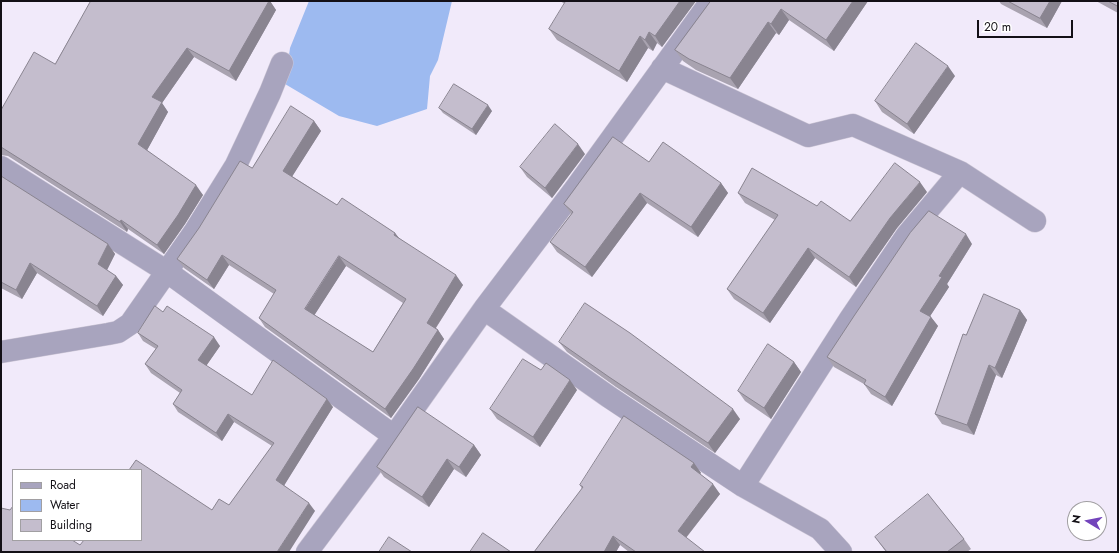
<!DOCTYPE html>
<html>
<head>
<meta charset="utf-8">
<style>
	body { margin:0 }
	#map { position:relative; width:1119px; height:553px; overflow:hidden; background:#f1eafa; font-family:Jost,sans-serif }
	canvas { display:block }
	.frame { position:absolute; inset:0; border:2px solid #131016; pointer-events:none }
	.legend { position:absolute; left:12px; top:469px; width:130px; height:72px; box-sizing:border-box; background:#fff; border:1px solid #a19fa2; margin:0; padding:5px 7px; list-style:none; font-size:12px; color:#131016 }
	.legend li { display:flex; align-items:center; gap:8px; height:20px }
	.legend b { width:20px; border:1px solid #a19fa2 }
	.north { position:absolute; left:1067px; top:501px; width:40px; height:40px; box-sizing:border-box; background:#fff; border:1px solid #a19fa2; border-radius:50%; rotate:280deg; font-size:11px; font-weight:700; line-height:16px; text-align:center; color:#131016 }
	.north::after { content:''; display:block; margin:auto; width:14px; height:18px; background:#7344bc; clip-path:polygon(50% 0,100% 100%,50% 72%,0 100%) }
	.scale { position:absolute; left:977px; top:20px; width:96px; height:18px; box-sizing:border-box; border:2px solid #131016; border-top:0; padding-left:5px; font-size:12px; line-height:14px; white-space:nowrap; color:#131016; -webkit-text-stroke:3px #fff; paint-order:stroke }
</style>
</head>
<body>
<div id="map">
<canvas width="1119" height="553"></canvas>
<div class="frame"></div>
<ul class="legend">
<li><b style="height:5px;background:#a8a4be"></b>Road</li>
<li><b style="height:11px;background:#9dbaf0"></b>Water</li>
<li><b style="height:11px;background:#c4bdcd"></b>Building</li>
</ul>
<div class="north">N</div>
<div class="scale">20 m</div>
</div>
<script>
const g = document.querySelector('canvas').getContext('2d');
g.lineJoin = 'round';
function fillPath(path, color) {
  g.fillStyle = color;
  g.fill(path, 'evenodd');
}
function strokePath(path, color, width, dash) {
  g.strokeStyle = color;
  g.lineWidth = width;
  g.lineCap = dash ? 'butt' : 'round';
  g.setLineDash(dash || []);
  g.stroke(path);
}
const water = new Path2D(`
	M309,1H452L438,60L430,76L427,109L377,126L339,116L285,84L290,48Z`);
const minor = new Path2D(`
	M662,68L808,136L853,125L960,172
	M1,167L166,271L394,436
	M484,309L609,397L743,486L820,529L841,552
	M1,352L108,334L118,332L130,324L195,231L236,165L270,93L282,63
	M743,486L850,319L907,235L960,172L1035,221
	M307,552L394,436L484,309L575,189L711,1`);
const wall = new Path2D(`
	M91,1H270L276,10L236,81L194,57L162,103L168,112L147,150L203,195L185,224L164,254L128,229L127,232L8,156L1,155V110L55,64Z
	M560,1H696L662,47L657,43L653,51L648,48L627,82L557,40L549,29L565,4Z
	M711,1H868L834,51L789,20L779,35L776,33L738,89L696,70L683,61L675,50Z
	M999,1H1062L1047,28L1001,4Z
	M1096,1H1118V13Z
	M955,76L914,134L882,112L875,101Z
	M439,108L492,111L476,135L443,113Z
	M314,121L321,131L292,176L337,205L395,233L399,238L463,285L436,328L438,330L444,339L419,379L391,418L265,327L259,318L274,294L229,265L214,289L184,268L177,259L252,168ZM346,266L403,303L373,352L314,315Z
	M585,154L552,198L527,177L520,167Z
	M649,162L721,183L728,193L698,237L647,203L592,277L557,252L550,242L571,214L564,204Z
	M1,176L108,244L115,254L107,270L116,276L123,285L103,316L37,273L22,299L1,288Z
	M927,192L897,228L856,287L815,258L770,323L734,299L727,289L775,220L745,203L738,193L817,206L850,221Z
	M972,244L947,284L949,287L930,316L938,326L892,406L871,394L864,384L834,367L827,357Z
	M1020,310L1027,320L1002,378L996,375L974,435L942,424L935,414L966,335Z
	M163,312L220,346L206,366L252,395L333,407L284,485L315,511L80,545L229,505L272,446L234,422L222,441L178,412L173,404L180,393L151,373L145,364L156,349L143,341L138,333Z
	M559,342L740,419L715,453L616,387L567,352Z
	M794,362L801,372L771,419L745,401L738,391Z
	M577,390L540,447L497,419L490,409Z
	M474,445L481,455L466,477L454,469L429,507L384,477L377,467Z
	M694,463L701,473L700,474L720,494L686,538L705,552H629L620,545L616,552H534L582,489L580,485Z
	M875,537L964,539L971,549L967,552H886Z`);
const shadedWall = new Path2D(`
	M269,1H270L276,10L236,81L229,71Z
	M680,1H696L662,47L655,36Z
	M853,1H868L834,51L826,40Z
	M1050,1H1062L1047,28L1040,18Z
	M781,9L789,20L779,35L771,24Z
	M768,22L776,33L738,89L730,78Z
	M649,32L657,43L653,51L645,40Z
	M640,36L648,48L627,82L619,71Z
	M187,48L194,57L162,103L168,112L145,154L138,144L152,97Z
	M948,66L955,76L914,134L907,124Z
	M488,105L492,111L476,135L472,129Z
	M314,121L321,131L290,180L283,171Z
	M578,144L585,154L552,198L545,188Z
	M920,182L927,192L897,228L856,287L849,277L890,218Z
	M721,183L728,193L698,237L691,227Z
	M196,185L203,195L185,224L164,254L157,245Z
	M640,193L647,203L592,277L585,267Z
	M121,220L128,229L127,232L120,222Z
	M395,233L402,242L394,235Z
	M966,234L972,244L947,284L949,287L927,321L920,311L939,276Z
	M108,244L115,254L105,274L98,264Z
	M808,248L815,258L770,323L763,313Z
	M222,255L229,265L214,289L207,280Z
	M339,256L346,266L312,319L305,309Z
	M30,263L37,273L22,299L16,290Z
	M456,275L463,285L433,332L427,323Z
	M116,276L123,285L103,316L97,306Z
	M1020,310L1027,320L1002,378L995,368Z
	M931,317L938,326L892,406L885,397Z
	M438,330L444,339L419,379L391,418L385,409Z
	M214,337L220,346L204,369L198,360Z
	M794,362L801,372L771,419L764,408Z
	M989,365L996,375L974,435L967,425Z
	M570,380L577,390L540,447L533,437Z
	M327,399L333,407L282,489L276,480Z
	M733,409L740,419L715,453L708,443Z
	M228,414L234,422L222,441L216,433Z
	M474,445L481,455L466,477L459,467Z
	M447,459L454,469L429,507L422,497Z
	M694,463L701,473L698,476L691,467Z
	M713,484L720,494L684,540L678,531Z
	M309,503L315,511L289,552H277Z
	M613,536L620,545L616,552H604Z`);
const building = new Path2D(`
	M91,1H269L229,71L187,48L152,97L162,102L138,144L196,185L178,215L157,245L121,220L120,222L1,147V110L34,52L55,64Z
	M566,1H680L655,36L649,32L645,40L640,36L619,71L549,29Z
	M711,1H853L826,40L781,9L771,24L768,22L730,78L689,59L675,50Z
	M1008,1H1050L1040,18Z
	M1108,1H1118V6Z
	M916,43L948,66L907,124L875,101Z
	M454,84L488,105L472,129L439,108Z
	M291,106L314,121L283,171L337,205L342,198L395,233L394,235L456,275L427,323L438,330L413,369L385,409L259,318L276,290L222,255L207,280L177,259L199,228L240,161L252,168ZM339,256L406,299L373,352L305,309Z
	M555,124L578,144L545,188L520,167Z
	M613,137L649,162L663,142L721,183L691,227L640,193L585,267L550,242L573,212L564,204Z
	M895,163L920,182L890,218L849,277L808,248L763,313L727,289L778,215L738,193L752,168L817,206L821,201L850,221Z
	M1,176L108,244L98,264L116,276L97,306L30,263L16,290L1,282Z
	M929,211L966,234L939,276L942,277L920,311L931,317L885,397L864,384L866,380L827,357L854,316L910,233Z
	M984,294L1020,310L995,368L989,365L967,425L935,414L963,334L966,335Z
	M585,303L630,333L733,409L708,443L609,377L559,342Z
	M155,306L163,312L167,306L214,337L198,360L252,395L273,360L327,399L276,480L309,503L277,552H1V508L10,510L13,506V540H72L80,545L84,540H141V470H129L136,460L212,510L219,499L229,505L274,443L228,414L216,433L173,404L182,390L145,364L158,346L138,333Z
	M768,344L794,362L764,408L738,391Z
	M523,359L541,370L546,363L570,380L533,437L490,409Z
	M418,407L474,445L459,467L447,459L422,497L377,467Z
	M624,416L694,463L691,467L713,484L678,531L705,552H636L613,536L604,552H534L583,487L580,485Z
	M928,494L964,539L947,552H887L875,537Z
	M483,533L511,552H470Z
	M389,537L412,552H379Z`);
fillPath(water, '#9dbaf0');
strokePath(minor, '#cdc7d6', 23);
strokePath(minor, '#a8a4be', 22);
fillPath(wall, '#a9a3b0');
fillPath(shadedWall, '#898490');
fillPath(building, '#c4bdcd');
strokePath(building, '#898490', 1);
</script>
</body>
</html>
